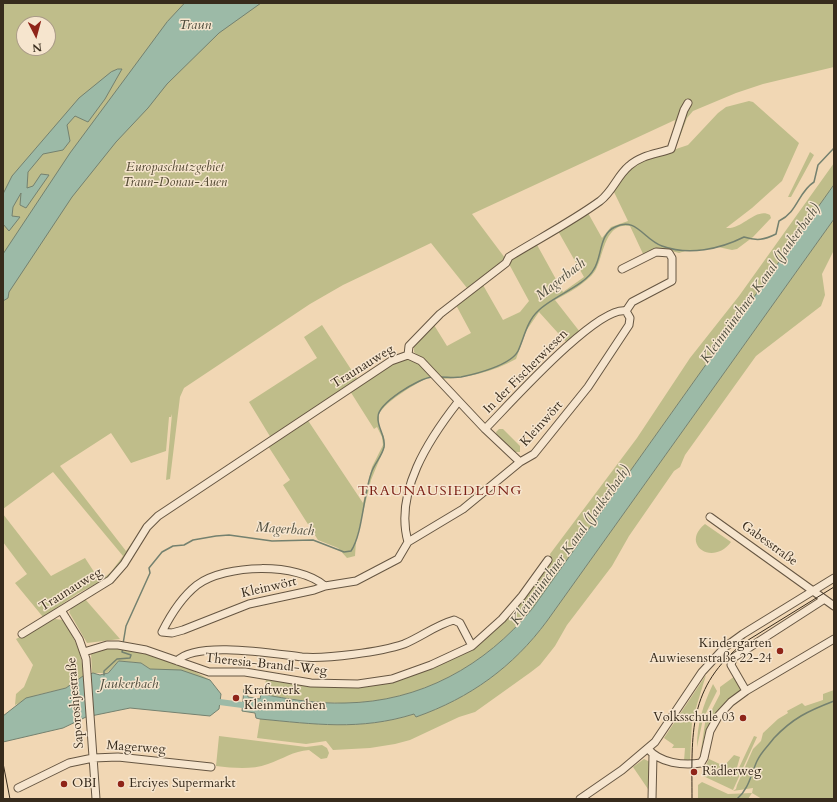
<!DOCTYPE html>
<html>
<head>
<meta charset="utf-8">
<style>
	body { margin:0 }
	#map { position:relative; width:837px; height:802px; overflow:hidden; background:#f1d7b4; font-family:Cardo,serif }
	canvas { display:block }
	.frame { position:absolute; inset:0; border:4px solid #372b1c; pointer-events:none }
	.north { position:absolute; left:16px; top:16px; width:40px; height:40px; box-sizing:border-box; background:#f6e5ce; border:1px solid #aa9b87; border-radius:50%; rotate:174deg; font-size:11px; font-weight:700; line-height:16px; text-align:center; color:#372b1c }
	.north::after { content:''; display:block; margin:auto; width:14px; height:18px; background:#8f2418; clip-path:polygon(50% 0,100% 100%,50% 72%,0 100%) }
</style>
</head>
<body>
<div id="map">
<canvas width="837" height="802"></canvas>
<div class="frame"></div>
<div class="north">N</div>
</div>
<script>
const g = document.querySelector('canvas').getContext('2d');
g.lineJoin = 'round';
function fillPath(path, color) {
  g.fillStyle = color;
  g.fill(path, 'evenodd');
}
function strokePath(path, color, width, dash) {
  g.strokeStyle = color;
  g.lineWidth = width;
  g.lineCap = dash ? 'butt' : 'round';
  g.setLineDash(dash || []);
  g.stroke(path);
}
function drawText(font, color, halo, rows, align = 'center') {
  g.font = font + ' Cardo,serif';
  g.lineWidth = 3;
  g.setLineDash([]);
  g.textBaseline = 'middle';
  g.strokeStyle = halo;
  g.fillStyle = color;
  for (const [text, x, y, turn = 0] of rows) {
    g.save();
    g.translate(x, y);
    g.rotate((+turn || 0) * Math.PI / 180);
    g.textAlign = isNaN(turn) ? turn : align;
    if (halo) g.strokeText(text, 0, 0);
    g.fillText(text, 0, 0);
    g.restore();
  }
}
const green = new Path2D(`
	M3,3H834V67L763,84L736,93L693,111L687,118L677,144H672L675,120L472,214L505,258L484,277L467,288L431,243L343,285L310,304L184,388L180,397L170,479L166,480L172,414L171,417H169L166,451L131,463L111,433L60,466L126,551L137,536L125,558L107,578L77,594L43,617L15,583L27,574L3,542V514L51,576L85,558L100,581L111,572L123,556L53,472L3,509ZM24,24H48V48H24Z
	M749,101L753,102L799,143L782,181L752,208L726,228C742,230 756,207 770,215L771,218L753,237L737,249L732,250L718,247L694,251L688,250L679,253L660,248L644,256L630,226C604,222 604,256 595,271C587,283 568,293 555,300L580,332L567,343L539,312L526,331L516,359C493,372 467,378 441,379L414,352V346L434,325L447,346L471,333L456,305L483,285L503,320L520,312L529,301L509,264L510,260L536,243L563,292L584,277L558,231L588,213L602,238L611,227L628,221L614,192L622,177L637,162L688,145L718,113L726,107Z
	M810,152L814,155L791,197H788Z
	M834,163V185L532,609C485,666 420,702 345,703C318,704 291,698 264,695L266,679L313,687H352L390,683L434,667L475,648L514,609L552,562L550,554L637,438L690,358L739,296Z
	M834,219V250L822,274L825,295L821,306L756,356L685,455L680,467L674,471L629,536L612,566L567,625L555,646L540,665L531,672L475,712L459,717L410,740L395,744L370,748L333,750L326,741L306,744L257,738L260,719C314,724 361,731 414,714L416,717C470,698 513,667 547,621Z
	M322,325L358,380L271,438L249,402L317,358L304,337Z
	M407,358L422,365L430,377C417,382 385,402 379,414V427L384,437L385,446L371,480L356,541L355,556L347,558L338,548L318,540L283,485L290,480L268,446L307,419L363,503L372,467L383,445L382,437L377,427L374,429L350,391L391,364Z
	M499,429H503L520,446V452H514L497,436L496,432Z
	M705,524L731,542C712,567 680,544 705,524Z
	M85,599L120,639L87,643L69,612L73,606Z
	M55,619L63,620C75,639 83,654 83,676L66,688L37,695L15,705L16,694L24,687L33,665L16,639Z
	M107,648C141,646 181,663 210,680L171,671L150,669L141,663L119,661C105,675 111,673 92,673L91,653Z
	M706,675L692,721L690,761H684L685,748H672L674,745L664,738Z
	M735,676L743,691L714,716L705,734L700,757L705,723L720,694V687Z
	M713,684L717,691L703,719L697,747C697,724 703,705 713,684Z
	M834,690V799H762L752,793L748,799H698V785L702,782L728,794L752,793L753,788L733,791L736,789L737,785L753,749L761,741L763,733L778,719L788,713L787,711L802,703L805,706L823,700V694Z
	M219,736L306,747L322,745L327,748L329,753L327,758L321,759L309,750C293,751 283,759 268,764C251,770 234,768 216,766Z
	M754,736L757,737L733,790L701,775L709,759L724,766L734,755L740,757L736,771L737,772Z
	M644,759L650,762V792L633,767Z`);
const water = new Path2D(`
	M185,3H261L219,33L167,84L148,108L116,142L72,197L9,292L8,298L3,301V254L70,153L167,22Z
	M118,69H122L105,99L88,122L75,116L67,125L70,141L63,150L43,154L28,172L27,188L33,186L41,174L49,175L26,208L20,205L21,193L13,207L12,216L20,217L9,231L3,224V194L12,176L79,98L111,72Z
	M834,185V219L547,621C513,667 470,698 416,717L414,714C360,731 314,724 260,719L256,718L255,713L242,711L244,689L247,691L248,697L260,699L261,694C288,699 318,704 345,703C420,702 485,666 532,609Z
	M119,661L141,663L150,669L181,670L210,680L221,694L219,709L210,716L130,708L86,717L63,728L3,742V716L26,698L66,688L83,676L93,673L100,675L108,673Z`);
const stream = new Path2D(`
	M440,377C447,377 454,378 461,377C476,374 511,365 518,351C524,338 527,321 538,311C551,297 585,286 594,269C602,257 599,234 615,227C636,216 644,240 662,246C689,256 720,249 744,237C757,241 764,240 776,234L779,221C798,212 798,192 814,182L818,165L834,148
	M123,644L126,626L150,573L149,568L162,552L173,546L184,545L193,540L216,536L229,535L272,541L313,540L344,552L351,551C363,533 363,494 372,471C375,463 382,456 384,447C386,436 377,428 378,417C378,403 419,378 432,377
	M104,675V671L117,659L130,658L131,655L122,652L123,648
	M737,799C749,789 751,774 757,761C761,752 768,746 774,738C793,718 808,711 834,701`);
const canal = new Path2D(`
	M212,701L250,706`);
const street = new Path2D(`
	M408,355L421,361L485,429L520,462
	M485,429C507,407 597,305 626,311
	M710,517L834,606
	M408,542C394,492 429,439 458,402
	M325,586C298,562 225,564 197,585C183,596 170,616 162,632L172,633L183,630L249,604L314,590L325,586L356,581L398,559L408,542L463,509L520,462L534,454L588,387L629,325L630,318L626,311L632,302L672,281V258L669,253L656,252L622,269
	M61,610L79,639L86,659L96,799
	M22,634L110,580L124,564L147,527L158,516L391,361L408,355L409,346L440,314L506,263L509,257C540,238 571,222 600,201C613,191 617,176 629,166C641,155 657,154 671,149L684,110L688,103
	M84,652L107,645H118L146,650L209,672H245L311,683L358,684L392,679L431,665L472,646L502,619L522,596L548,560
	M177,661C196,640 275,654 302,657C327,659 381,652 404,644C421,637 436,625 454,620L460,623L472,646
	M746,691L731,665L733,658L823,600
	M648,749C660,763 683,766 701,763L704,758L710,731L719,715L731,702L746,691L834,639
	M18,788L69,763L93,758L118,757L211,767
	M580,799L622,770L655,742L702,672L725,647L743,634L834,578
	M652,799L653,755`);
const tram = new Path2D(`
	M3,763L10,799
	M692,799C692,733 687,687 745,642L834,587`);
const markers = [
	[780,651,4,"#8f2418"],
	[236,698,4,"#8f2418"],
	[743,718,4,"#8f2418"],
	[694,772,4,"#8f2418"],
	[64,784,4,"#8f2418"],
	[121,784,4,"#8f2418"]
];
const parkNames = [
	["Europaschutzgebiet",175,168],
	["Traun-Donau-Auen",175,183]
];
const streetNames = [
	["Traunauweg",363,367,-32],
	["In der Fischerwiesen",526,372,-45],
	["Kleinwört",542,424,-48],
	["Gabesstraße",769,544,36],
	["Kleinwört",269,588,-13],
	["Traunauweg",71,590,-32],
	["Theresia-Brandl-Weg",266,665,6],
	["Saporoshjestraße",76,703,-95],
	["Magerweg",136,748,4]
];
const poiNames = [
	["Kindergarten",772,644,"right"],
	["Auwiesenstraße 22-24",772,659,"right"],
	["Kraftwerk",244,691],
	["Kleinmünchen",244,706],
	["Volksschule 03",735,718,"right"],
	["Rädlerweg",702,772],
	["OBI",72,784],
	["Erciyes Supermarkt",129,784]
];
const waterNames = [
	["Traun",195,26],
	["Magerbach",561,280,-38],
	["Kleinmünchner Kanal (Jaukerbach)",761,284,-54],
	["Magerbach",285,530,4],
	["Kleinmünchner Kanal (Jaukerbach)",571,546,-54],
	["Jaukerbach",129,685]
];
const neighbourhoodNames = [
	["TRAUNAUSIEDLUNG",440,492]
];
fillPath(green, '#bfbd8a');
fillPath(water, '#9cbaa7');
strokePath(water, '#74816f', 1);
strokePath(stream, '#74816f', 1.5);
strokePath(canal, '#9cbaa7', 6);
strokePath(street, '#665642', 9);
strokePath(street, '#f6e5ce', 7);
strokePath(tram, '#372b1c', 1);
for (const [x, y, r, color] of markers) {
  const dot = new Path2D();
  dot.arc(x, y, r, 0, 2 * Math.PI);
  g.fillStyle = color;
  g.fill(dot);
  strokePath(dot, '#f6e5ce', 1.5);
}
drawText('italic 13px', '#524832', '#f6e5ce', parkNames);
drawText('13px', '#372b1c', '#f6e5ce', streetNames);
drawText('13px', '#372b1c', '#f6e5ce', poiNames, 'left');
drawText('italic 14px', '#504f3f', '#f6e5ce', waterNames);
g.letterSpacing = '1px';
drawText('14px', '#7a1f14', '#f6e5ce', neighbourhoodNames);
g.letterSpacing = '0px';
</script>
</body>
</html>
